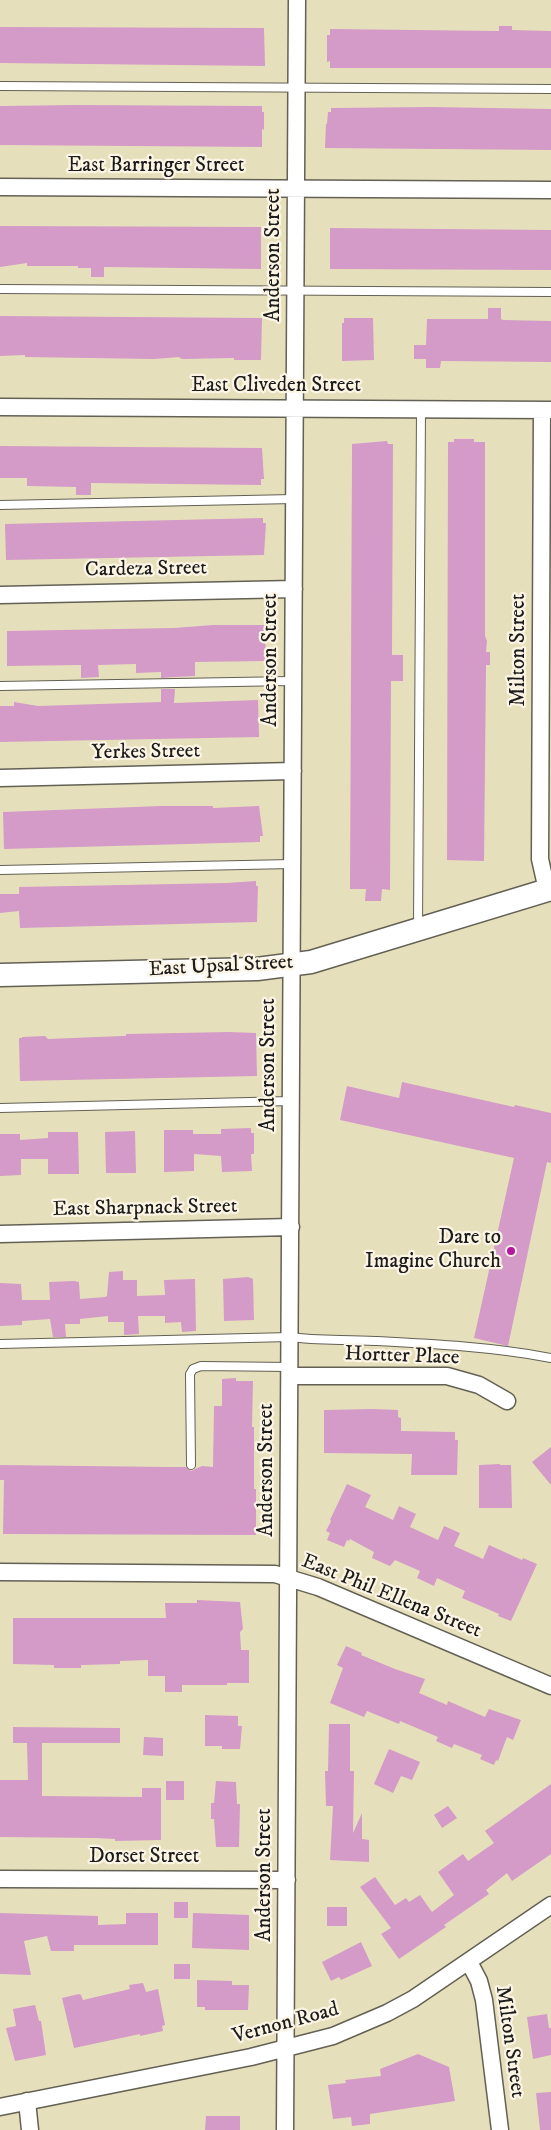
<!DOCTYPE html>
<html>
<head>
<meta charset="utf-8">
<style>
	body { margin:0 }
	canvas { display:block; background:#e6dfbb }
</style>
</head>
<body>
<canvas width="551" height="2130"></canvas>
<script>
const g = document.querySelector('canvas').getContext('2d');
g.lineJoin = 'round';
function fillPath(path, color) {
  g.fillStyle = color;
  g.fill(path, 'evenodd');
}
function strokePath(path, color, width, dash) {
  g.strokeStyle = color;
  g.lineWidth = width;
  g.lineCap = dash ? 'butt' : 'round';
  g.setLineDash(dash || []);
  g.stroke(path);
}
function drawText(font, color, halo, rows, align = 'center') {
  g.font = font + ' "IM FELL DW Pica",serif';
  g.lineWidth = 4.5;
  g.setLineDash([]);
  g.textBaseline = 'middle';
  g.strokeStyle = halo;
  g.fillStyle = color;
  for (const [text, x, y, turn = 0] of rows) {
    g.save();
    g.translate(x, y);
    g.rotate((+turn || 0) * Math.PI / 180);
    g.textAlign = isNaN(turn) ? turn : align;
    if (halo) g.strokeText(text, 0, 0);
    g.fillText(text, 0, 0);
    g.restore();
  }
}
const building = new Path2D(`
	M499,26H512V30L551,31V68H330V61L327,62V35H330V29L499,31Z
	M0,27L264,28L265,66L0,63Z
	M76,105L262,106V112H264V130L262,129V147L0,145V106Z
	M431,107L551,109V150L325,148L326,124H327L328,112H331V108Z
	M0,226L261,227V269L104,267V277H91V268H78V266H27V263L0,267Z
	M330,228L551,230V270L330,269Z
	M488,308H501V319L503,320L551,321V362L441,361L440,368H426V359H414V345H426L427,319H488Z
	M0,316L262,318L261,360H234V358L183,359L179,358L180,357L154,359L25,357V355L0,356Z
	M344,318H373L374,360L342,361V323H344Z
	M454,439H474V442H485V636L487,641L486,652H490V665H486L484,861L447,860L448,442H454Z
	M387,441L388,444H393L392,655H403V681H391L390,890L382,889L381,901H365L366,889H350L352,449V444Z
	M0,446L262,448L264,479H261V485L91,483V495H76V487L27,486V478H0Z
	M263,518V523H266L264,555L6,560L5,524Z
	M213,625H265L266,661L195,662V676L175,677L161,678V672L136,673V664L98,665L99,677L81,678V665L7,666V631L174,628Z
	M161,689H175L174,703L258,700L259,737L0,742V706H14V702L38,706L161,702Z
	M161,806H213V808L259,806L263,836H260V842L4,849L3,812Z
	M256,881V886H258L257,922L20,928L19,911L0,913V894H19V887L226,883Z
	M229,1032L256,1033L257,1076L20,1081L19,1038H22V1037L45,1036L48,1039L122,1036H126V1034Z
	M402,1082L514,1107L515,1105L551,1113V1163L547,1162L508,1346L474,1338L514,1158L340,1120L347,1086L399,1098Z
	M251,1128V1133H254V1154H251L252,1171L222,1172L221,1156L194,1154V1171L164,1172V1130H193V1134H221V1129Z
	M135,1131L136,1173H106L105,1132Z
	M48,1132H78L79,1174H48V1159H21V1175L0,1176V1134H20V1140L48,1138Z
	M123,1271V1280H137V1296L165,1295L164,1280L195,1279L196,1331L182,1332L181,1322L165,1323V1316H138L139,1334L124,1335V1322H108V1316L80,1319V1324H65L66,1337H53L50,1319L22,1321V1325L0,1326V1283L21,1284L22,1300H50L49,1282L74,1281L79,1282L80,1299L105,1297L107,1296L109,1272Z
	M248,1277L253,1279L254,1320L224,1321L223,1279Z
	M236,1378V1381H253L252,1427H254V1489H256V1535L3,1534L4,1480H0V1465L169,1467H186L191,1471L202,1466L213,1467L214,1406H222V1379Z
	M373,1409L398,1410V1417L401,1418V1431L455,1432V1440H458L457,1475H411L412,1454L324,1453V1410Z
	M551,1447V1485L532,1462Z
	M500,1464V1465H511L512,1508H479V1465Z
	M347,1484L371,1495L365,1507L393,1520L399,1506L416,1514L410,1527L438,1540L444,1526L460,1533L454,1546L483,1559L489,1545L522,1560L523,1558L537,1564L511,1621L498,1616L499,1614L462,1598L465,1591L437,1578L434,1586L417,1578L420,1571L395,1560L390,1566L372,1558L374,1552L350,1539L349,1541L347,1540L344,1547L327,1540L330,1533L326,1531L331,1521L330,1520Z
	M197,1600L240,1602L243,1629L240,1632L241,1650H249V1683H227V1685H182V1692H165V1676H148V1660L120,1661V1664L81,1665V1668H54V1665L13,1664V1618H166L165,1603H197Z
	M346,1646L362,1653L361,1655L395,1669L425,1679L419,1693L447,1705L448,1701L485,1717L489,1709L521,1720L513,1740L507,1737L498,1761L496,1760L494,1765L480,1759L482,1755L454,1744L452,1748L436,1741L438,1737L400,1721L399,1724L367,1711L364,1717L330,1703L343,1668L337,1665Z
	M205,1715L238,1716V1726H242L240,1749H222V1746H205Z
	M329,1724H350V1771H354L353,1833L362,1813V1839L369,1840V1862L330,1860L333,1806H326L325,1771H328Z
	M13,1727L120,1728V1743H42V1796L142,1797V1788H161V1840L115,1841V1839L96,1838L0,1837V1780H28L27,1743H13Z
	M144,1737L163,1738V1756L143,1755Z
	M389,1749L420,1762L412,1780L401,1776L393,1793L374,1784Z
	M166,1781H184V1800H166Z
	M216,1781L236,1782L237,1804H240L239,1847H216L214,1819H211V1803H214Z
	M551,1784V1854L512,1881L507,1873L486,1890L489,1894L444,1925L446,1927L399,1959L381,1934L391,1928L360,1887L375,1877L395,1905L406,1898L409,1902L420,1895L432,1912L454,1895L438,1872L463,1854L468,1861L494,1843L485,1831Z
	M448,1806L457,1818L442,1828L434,1815Z
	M174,1902H188V1918H174Z
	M327,1907H347V1926H327Z
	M0,1913L98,1916V1925L126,1924V1913H158V1945H74V1951H51L47,1936L24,1941L31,1975L0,1974Z
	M193,1913L249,1915V1950L192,1948Z
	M361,1942L372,1966L341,1980L339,1977L331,1981L322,1962Z
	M174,1964H190V1979H174Z
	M197,1980L232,1981V1985H249L248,2010H205V2007H197Z
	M143,1983L146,1992L158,1989L165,2025L162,2026L163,2031L140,2036V2034L74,2048L62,1998L79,1994L81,1995L83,2000L130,1989L129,1985Z
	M35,2005L39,2021H41L46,2055L15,2061L6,2028L16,2026L13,2009Z
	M547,2014L549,2028H551V2055L533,2059L527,2017Z
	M418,2054L449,2067L455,2101L370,2114V2124L352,2126L351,2117L333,2119L328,2085L346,2083L345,2080L381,2076L380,2069Z
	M551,2092V2130H540L536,2093Z
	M206,2116H240V2130H205Z`);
const lane = new Path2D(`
	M0,86L551,89
	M0,289L551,292
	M0,505L294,499
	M0,686L293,681
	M0,870L292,864
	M418,927L421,409
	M0,1108L291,1101
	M0,1344L290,1337C318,1341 346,1339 375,1341C433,1344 493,1347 551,1358
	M191,1465L190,1374L193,1369L201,1366L290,1367`);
const street = new Path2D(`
	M0,187L551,190
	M0,407L551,410
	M542,410L540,859L547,890
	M0,595L294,589
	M0,778L293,771
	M0,1234L291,1227
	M290,1376H447L479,1385L507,1401
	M0,1572L275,1574L318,1587L551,1686
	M0,1879L287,1880
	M469,1962L479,1981L484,2000L500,2130
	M27,2101L30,2130
	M0,2107L251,2057L333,2036L387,2013L413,1999L551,1905
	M285,2130L297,0`);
const secondary = new Path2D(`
	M0,975L257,969L311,962L551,889`);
const markers = [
	[511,1251,5,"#b5179e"]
];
const streetNames = [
	["East Barringer Street",156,167],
	["Anderson Street",275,255,-90],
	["East Cliveden Street",276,387],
	["Cardeza Street",146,570,-1],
	["Milton Street",520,650,-90],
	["Anderson Street",272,660,-90],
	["Yerkes Street",146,753,-1],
	["East Upsal Street",221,967,-3],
	["Anderson Street",270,1065,-90],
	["East Sharpnack Street",145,1209,-1],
	["Hortter Place",402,1357,2],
	["Anderson Street",268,1470,-90],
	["East Phil Ellena Street",391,1597,22],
	["Dorset Street",144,1858],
	["Anderson Street",266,1875,-90],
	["Vernon Road",286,2024,-15],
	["Milton Street",509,2042,82]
];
const poiNames = [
	["Dare to",501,1239],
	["Imagine Church",501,1263]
];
fillPath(building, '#d49bc8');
strokePath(lane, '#636054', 10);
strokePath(street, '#636054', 19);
strokePath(secondary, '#636054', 25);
strokePath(lane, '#fff', 8);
strokePath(street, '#fff', 16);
strokePath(secondary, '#fff', 22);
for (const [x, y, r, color] of markers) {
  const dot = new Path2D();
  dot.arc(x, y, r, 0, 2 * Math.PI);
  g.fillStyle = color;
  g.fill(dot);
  strokePath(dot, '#fcf5e5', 2);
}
drawText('21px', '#1c1c1c', '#fcf5e5', streetNames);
drawText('21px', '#1c1c1c', '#fcf5e5', poiNames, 'right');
</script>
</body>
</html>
